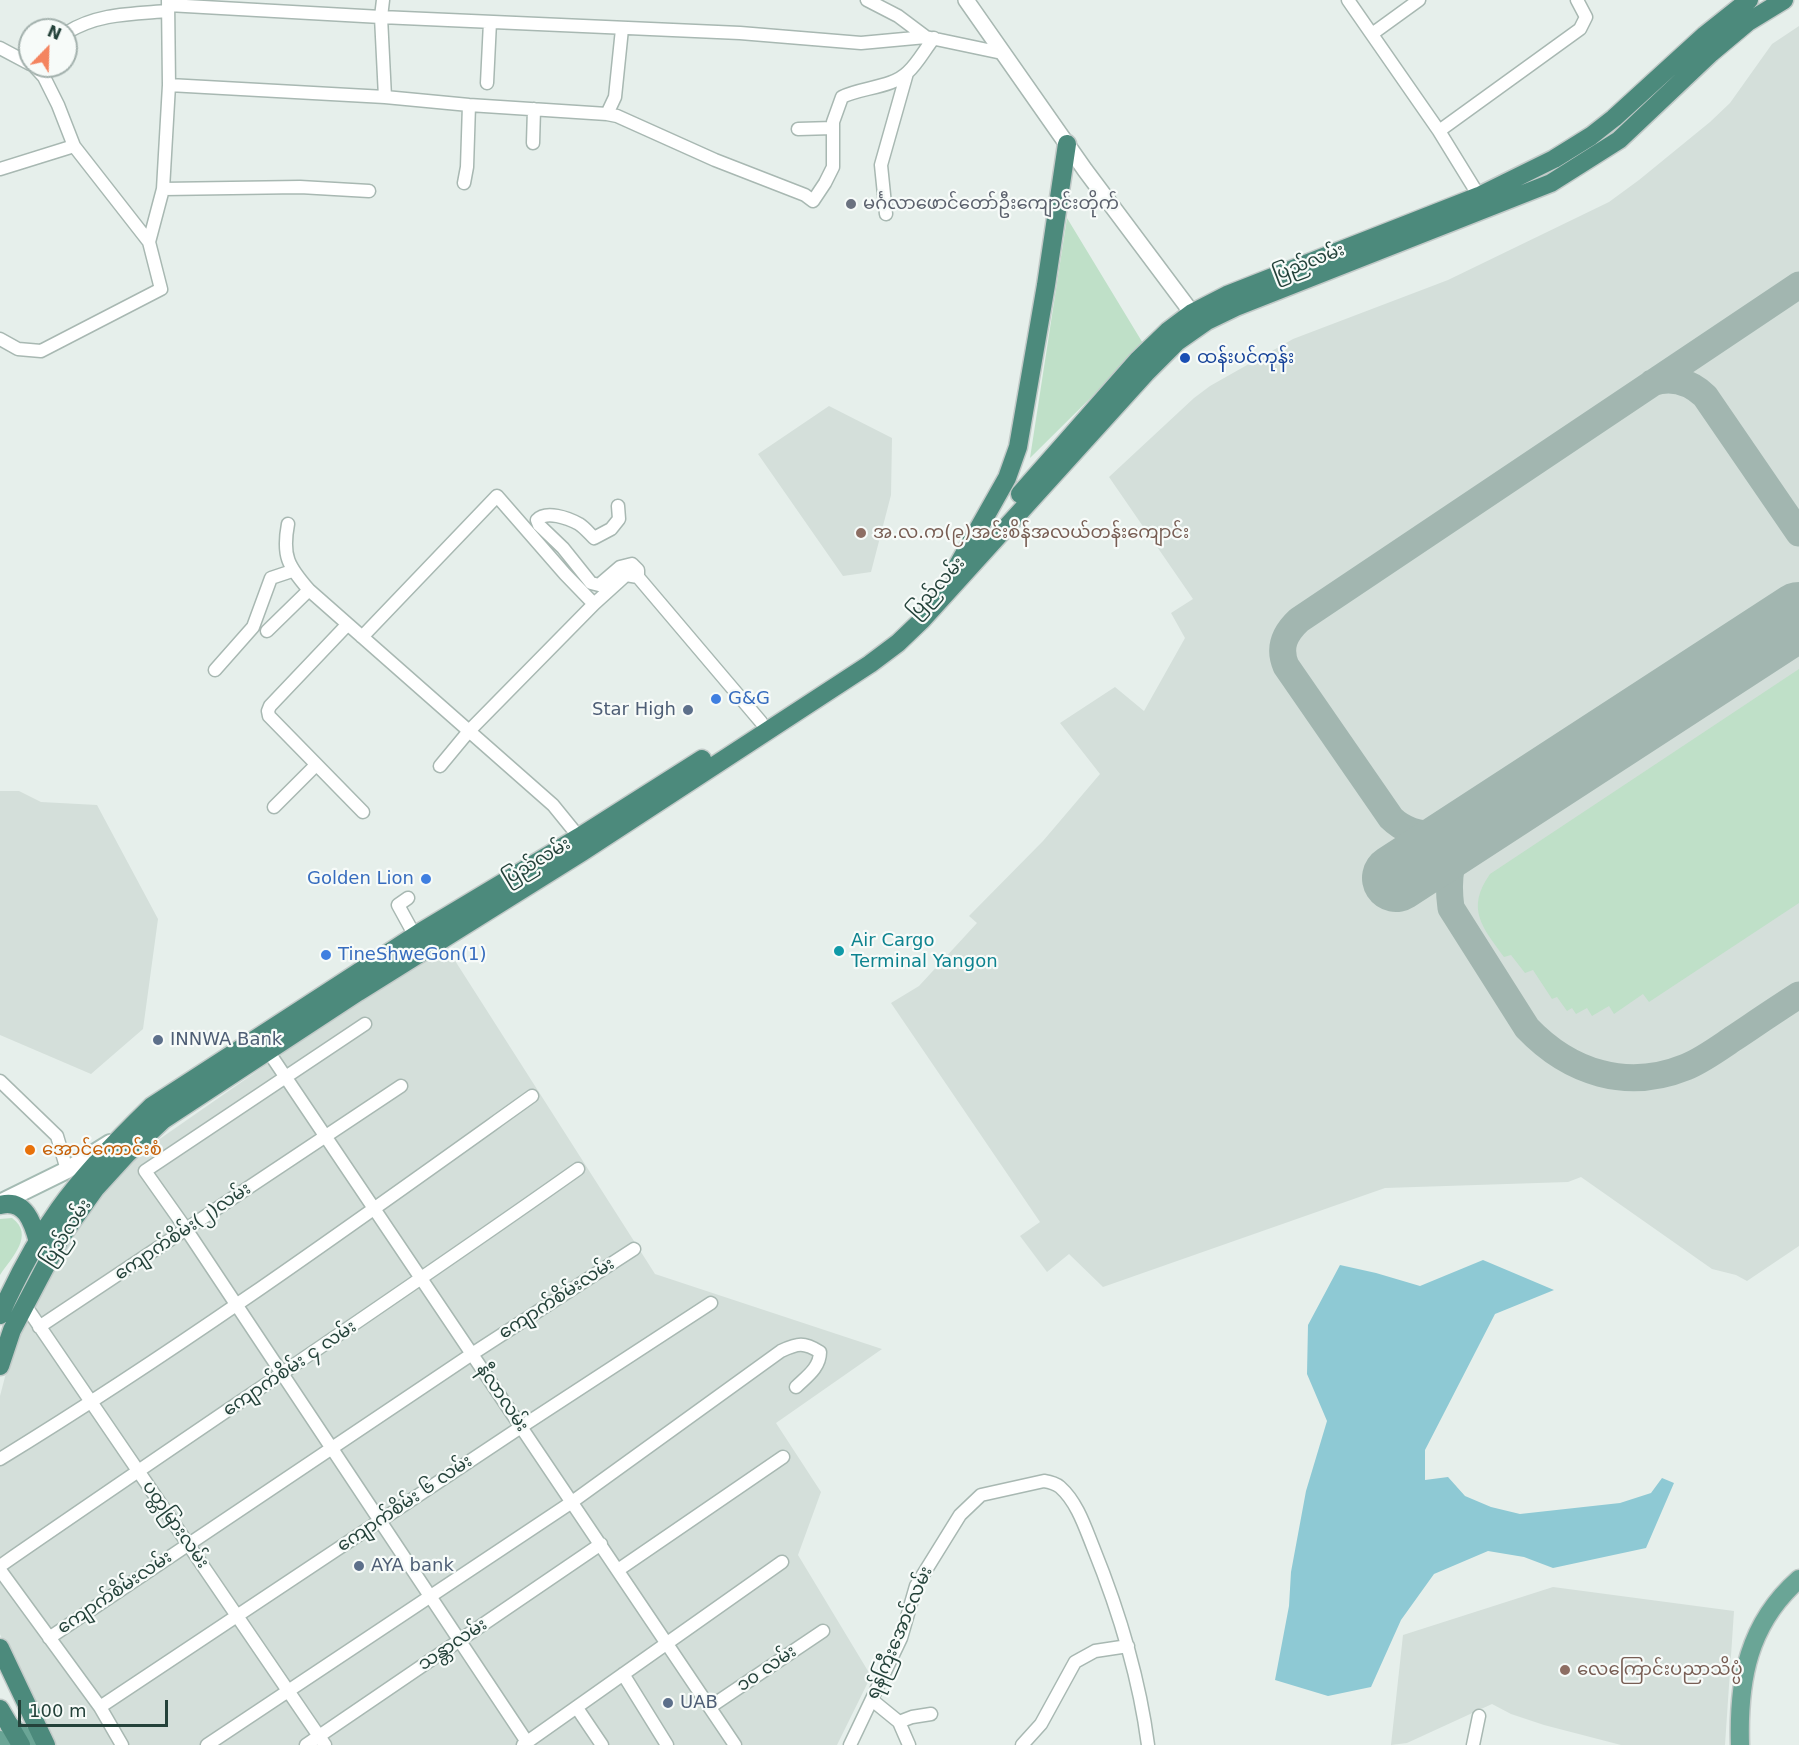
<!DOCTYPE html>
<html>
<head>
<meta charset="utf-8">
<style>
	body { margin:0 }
	#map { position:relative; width:1799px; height:1745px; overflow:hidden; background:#e6efeb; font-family:"DejaVu Sans",sans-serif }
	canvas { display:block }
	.north { position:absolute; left:18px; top:18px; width:60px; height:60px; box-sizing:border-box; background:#f7fbf9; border:2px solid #a3b1ad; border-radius:50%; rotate:23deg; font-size:16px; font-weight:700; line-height:24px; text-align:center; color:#24423a }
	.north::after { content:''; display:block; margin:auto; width:21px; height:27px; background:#f4845f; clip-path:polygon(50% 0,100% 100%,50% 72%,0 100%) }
	.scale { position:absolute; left:18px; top:1700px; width:150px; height:27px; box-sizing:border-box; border:3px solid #24423a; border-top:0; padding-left:8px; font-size:18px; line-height:21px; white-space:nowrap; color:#24423a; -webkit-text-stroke:4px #f7fbf9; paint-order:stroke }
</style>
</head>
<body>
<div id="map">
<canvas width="1799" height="1745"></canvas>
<div class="north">N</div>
<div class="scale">100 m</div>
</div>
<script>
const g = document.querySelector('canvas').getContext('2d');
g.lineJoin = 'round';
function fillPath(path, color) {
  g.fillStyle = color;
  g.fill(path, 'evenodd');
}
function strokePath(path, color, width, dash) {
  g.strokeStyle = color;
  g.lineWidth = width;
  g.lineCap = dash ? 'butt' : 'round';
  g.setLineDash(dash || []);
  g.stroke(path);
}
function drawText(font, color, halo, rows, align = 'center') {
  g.font = font + ' "DejaVu Sans","Noto Sans Myanmar",sans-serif';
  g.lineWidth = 4.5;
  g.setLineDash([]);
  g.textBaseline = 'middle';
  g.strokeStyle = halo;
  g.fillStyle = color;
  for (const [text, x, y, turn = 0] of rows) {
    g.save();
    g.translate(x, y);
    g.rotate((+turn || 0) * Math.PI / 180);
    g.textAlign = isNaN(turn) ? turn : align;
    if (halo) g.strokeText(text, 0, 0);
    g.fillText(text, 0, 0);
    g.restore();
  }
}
const built = new Path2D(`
	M1799,26V1246L1747,1281L1736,1275L1712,1269L1581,1177L1568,1182L1385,1188L1103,1287L1069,1254L1047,1272L1020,1236L1040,1222L891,1003L919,986L977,923L969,916L1043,841L1100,774L1060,723L1115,687L1144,711L1185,638L1171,613L1193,599L1109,477L1194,398L1210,386L1293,339L1448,280L1609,202L1639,180L1710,122L1730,103L1772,44Z
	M829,406L892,438L891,495L871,572L843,576L758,454Z
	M0,791H19L41,802L97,805L158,919L143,1029L91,1074L0,1035Z
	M445,945L655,1274L882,1349L776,1423L821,1492L798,1555L871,1676L837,1745H52L19,1683L0,1634V1396L12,1350L35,1295L104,1187L151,1145L355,1003Z
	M1553,1587L1734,1611L1725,1745H1621L1544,1725L1511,1714L1492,1704L1407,1743L1391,1745L1403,1635Z`);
const green = new Path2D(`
	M1067,218L1144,345L1030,458Z
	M1799,669V903L1649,1002L1643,994L1614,1014L1609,1006L1592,1016L1587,1008L1576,1014L1572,1008L1567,1011L1557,997L1552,999L1533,970L1525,973L1511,955L1504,957C1483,928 1465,909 1490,874Z
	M12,1218C35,1235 12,1257 0,1275V1219Z`);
const water = new Path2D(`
	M1483,1260L1554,1290L1495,1314L1425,1450V1480L1448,1477L1465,1496L1491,1507L1520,1514L1620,1503L1651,1493L1662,1478L1674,1483L1646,1548L1553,1568L1524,1557L1488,1551L1434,1574L1401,1620L1371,1687L1328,1696L1275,1680L1289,1606L1291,1572L1306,1491L1327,1421L1307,1374L1308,1325L1340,1265L1376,1273L1420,1286Z`);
const taxiway = new Path2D(`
	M1652,383C1672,376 1690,382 1705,396L1799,533
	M1787,624L1799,610
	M1467,831C1441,837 1411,838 1391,818L1286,666C1278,647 1285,633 1299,620L1799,285
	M1467,831C1450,856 1447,879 1451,908L1527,1028C1570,1073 1627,1091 1686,1067C1703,1060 1719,1048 1734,1038C1755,1024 1777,1009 1799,995`);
const runway = new Path2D(`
	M1396,878L1799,616`);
const minor = new Path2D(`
	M383,0L381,17L385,97
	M867,0L898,16L926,37
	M1348,0L1439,131L1479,196
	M168,5L381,17L740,33L861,43L926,37L1002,53
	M66,33C98,13 132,14 168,11
	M1372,34L1419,0
	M0,48L30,64
	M487,83L490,22
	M169,85L385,97L469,105L607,114L617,116L715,160L805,195L813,201L825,183L833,167V122L842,97C862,87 892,88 908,72C918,63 925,49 934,38
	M607,114L615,97L622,29
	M798,129L833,128
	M1439,131L1580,29L1586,17L1577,0
	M533,143L534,109
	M0,169L74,146
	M464,183L467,167L469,105
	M163,189L300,187L369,191
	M886,214L881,165L907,73
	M149,242L163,189L169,85L168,0
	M0,339L18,349L41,351L161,289L149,242L74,146L58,105L44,77L34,66
	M618,506L619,519L611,529L594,538C589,533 584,527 579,524C568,518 546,510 537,520L539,525L563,548L591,583L599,585L620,567L632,564L638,570V577
	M288,524C282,556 288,566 309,590L553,805L579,837
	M347,625L270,706L268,711L269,716L363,812
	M267,631L309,590
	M362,637L497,496L565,574L594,604
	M215,670L253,627L271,578L292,571
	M440,766L469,731L594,604L626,575L638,577L761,722
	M274,807L316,765
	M408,898L398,905L415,936
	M365,1024L145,1171L186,1229L527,1742
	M268,1051L735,1745
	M0,1081L57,1136L67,1170
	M25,1305L325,1745
	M39,1327L401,1086
	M0,1459C183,1347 357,1221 532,1096
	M0,1566C192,1433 387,1304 578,1169
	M0,1570L100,1707L122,1745
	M618,1570L783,1457
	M49,1638L472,1354L634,1249
	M623,1674L667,1745
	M872,1700L899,1722L909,1745
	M100,1707L521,1427L711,1303
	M710,1707L823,1631
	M577,1708L602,1745
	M899,1722L912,1717L931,1714
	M207,1745L572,1502L781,1351C798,1343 804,1342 820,1352C820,1368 806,1377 796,1387
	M306,1745L601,1544
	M523,1745L782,1562
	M850,1745L901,1638L916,1586L960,1515L981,1495L1044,1481C1050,1482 1055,1483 1060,1487C1077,1502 1085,1527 1093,1547C1119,1611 1139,1676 1148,1745
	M1022,1745L1041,1724L1075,1662L1095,1651L1128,1646
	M1473,1745L1479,1716`);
const tertiary = new Path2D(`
	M966,0L1085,170L1198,321`);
const secondary = new Path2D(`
	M0,1203L67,1170L110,1143`);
const primary = new Path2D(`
	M9,1725L36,1745
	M0,1740L3,1745
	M1740,1745C1738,1680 1748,1624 1799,1579`);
const trunk = new Path2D(`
	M1020,494L1138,360L1168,331L1192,313L1227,295L1479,196L1554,159L1591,136L1614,118L1705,35L1749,0
	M958,565L1007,478L1018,447L1046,285L1067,144
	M0,1205C25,1198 33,1223 38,1242
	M0,1315C16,1279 36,1241 59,1209C84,1174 120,1137 152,1106L419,933L579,837L702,759
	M0,1366L12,1330L61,1237L95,1189L127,1154L163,1120L358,992L582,852L870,664L898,643L922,620L1146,373L1177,342L1207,321L1236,307L1551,183L1619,140L1711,53L1748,22L1784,0
	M0,1648L46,1745
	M0,1709L21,1745`);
const markers = [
	[851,204,6,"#6b7280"],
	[1185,358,6,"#1a4fb4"],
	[861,533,6,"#8d6e63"],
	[716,699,6,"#3f7fe0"],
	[688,710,6,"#5c6f8a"],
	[426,879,6,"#3f7fe0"],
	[839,951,6,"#0f9aa8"],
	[326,955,6,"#3f7fe0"],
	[158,1040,6,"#5c6f8a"],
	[30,1150,6,"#e8710a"],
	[359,1566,6,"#5c6f8a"],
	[1565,1670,6,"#8d6e63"],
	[668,1703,6,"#5c6f8a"]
];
const worshipNames = [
	["မင်္ဂလာဖောင်တော်ဦးကျောင်းတိုက်",863,204]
];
const streetNames = [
	["ပြည်လမ်း",1309,263,-21],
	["ပြည်လမ်း",937,588,-48],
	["ပြည်လမ်း",537,862,-31],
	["ကျောက်စိမ်း(၂)လမ်း",183,1232,-34],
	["ပြည်လမ်း",67,1233,-57],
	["ကျောက်စိမ်းလမ်း",557,1299,-33],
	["ကျောက်စိမ်း ၄ လမ်း",290,1369,-34],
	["နီလာလမ်း",502,1398,56],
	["ကျောက်စိမ်း ၆ လမ်း",405,1504,-34],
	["ပတ္တမြားလမ်း",175,1525,55],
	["ကျောက်စိမ်းလမ်း",115,1593,-34],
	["ရန်ကြီးအောင်လမ်း",900,1633,-67],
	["သန္တာလမ်း",453,1645,-34],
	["၁၀ လမ်း",767,1669,-34]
];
const transitNames = [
	["ထန်းပင်ကုန်း",1197,358]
];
const educationNames = [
	["အ.လ.က(၉)အင်းစိန်အလယ်တန်းကျောင်း",873,533],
	["လေကြောင်းပညာသိပ္ပံ",1577,1670]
];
const shopNames = [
	["G&G",728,699],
	["Golden Lion",414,879,"right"],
	["TineShweGon(1)",338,955]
];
const serviceNames = [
	["Star High",676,710,"right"],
	["INNWA Bank",170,1040],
	["AYA bank",371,1566],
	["UAB",680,1703]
];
const cultureNames = [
	["Air Cargo",851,941],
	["Terminal Yangon",851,962]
];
const foodNames = [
	["အောင်ကောင်းစံ",42,1150]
];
fillPath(built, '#d4dfda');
fillPath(green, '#bfe0c8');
fillPath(water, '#8ec9d4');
strokePath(taxiway, '#a2b6b0', 27);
strokePath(runway, '#a2b6b0', 68);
strokePath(minor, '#a8b8b2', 15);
strokePath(tertiary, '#a8b8b2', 18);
strokePath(secondary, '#a4bbb3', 20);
strokePath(primary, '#c2cac8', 21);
strokePath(trunk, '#c2cac8', 21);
strokePath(minor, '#fff', 12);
strokePath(tertiary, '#fff', 15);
strokePath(secondary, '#fff', 16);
strokePath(primary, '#6aa596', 18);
strokePath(trunk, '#4c8a7c', 18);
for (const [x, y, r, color] of markers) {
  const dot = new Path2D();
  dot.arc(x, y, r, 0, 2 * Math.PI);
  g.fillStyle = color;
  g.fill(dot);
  strokePath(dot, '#f7fbf9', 2);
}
drawText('18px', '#5b616d', '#f7fbf9', worshipNames, 'left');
drawText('18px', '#24423a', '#f7fbf9', streetNames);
drawText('18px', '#164399', '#f7fbf9', transitNames, 'left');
drawText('18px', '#785e54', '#f7fbf9', educationNames, 'left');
drawText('18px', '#366cbe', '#f7fbf9', shopNames, 'left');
drawText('18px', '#4e5e75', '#f7fbf9', serviceNames, 'left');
drawText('18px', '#0d838f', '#f7fbf9', cultureNames, 'left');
drawText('18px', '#c56008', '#f7fbf9', foodNames, 'left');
</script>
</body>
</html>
